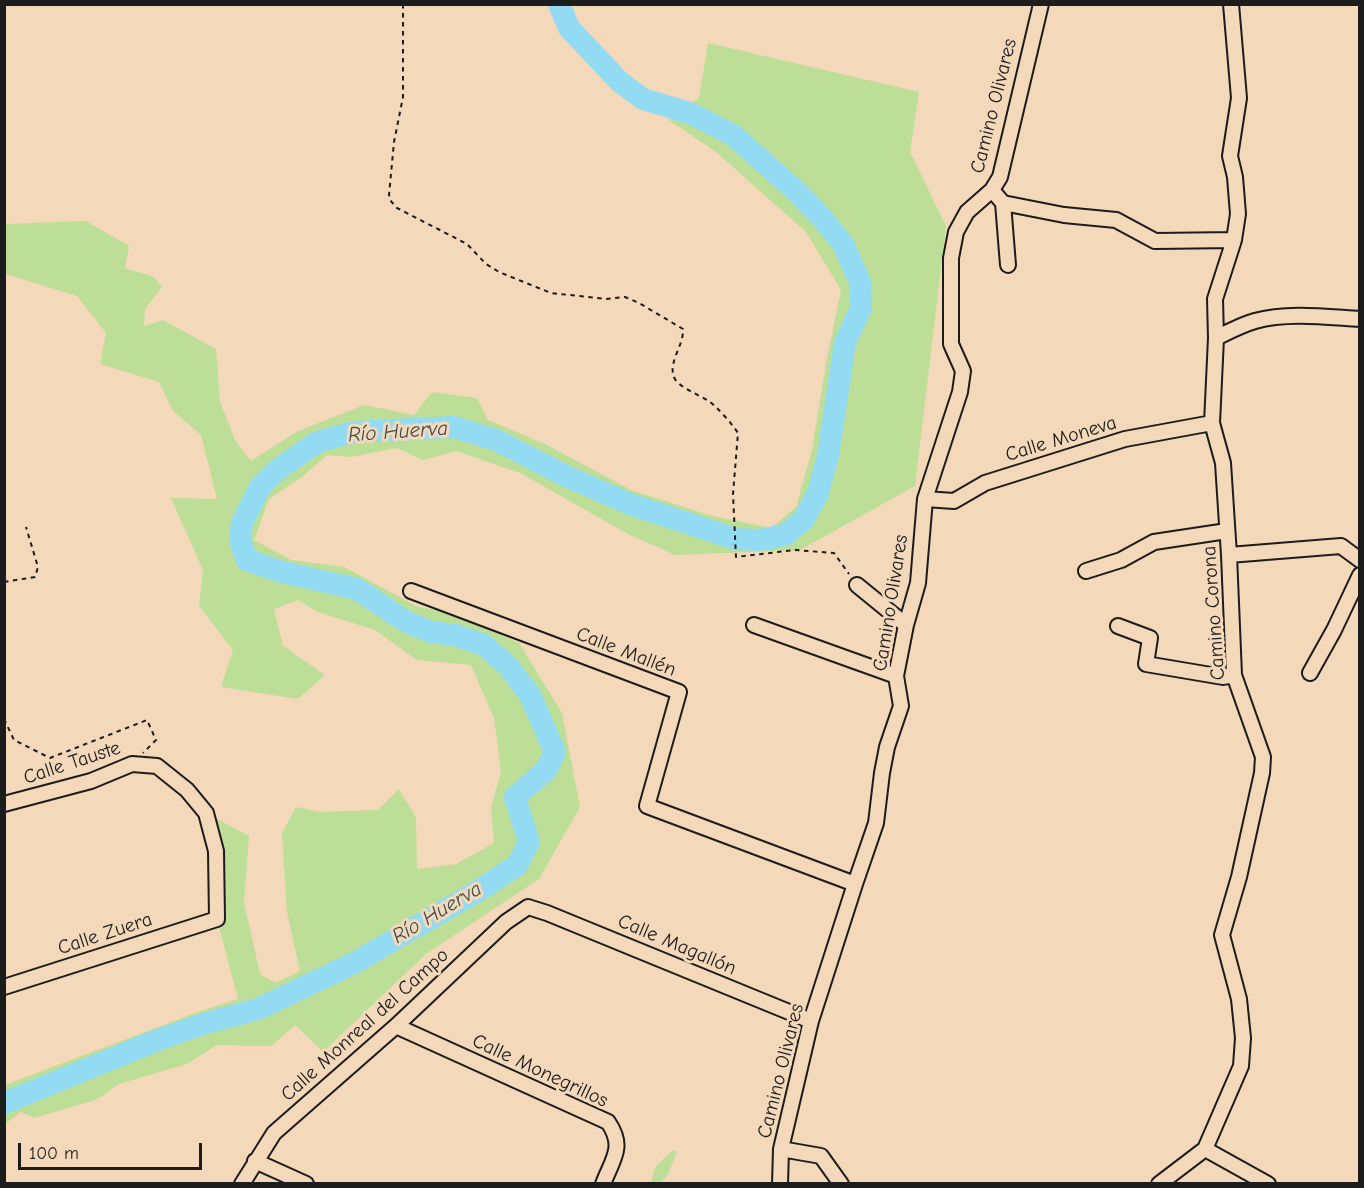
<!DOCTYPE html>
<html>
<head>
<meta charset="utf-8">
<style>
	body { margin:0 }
	#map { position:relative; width:1364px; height:1188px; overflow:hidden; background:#f3d8ba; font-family:"Comic Neue",sans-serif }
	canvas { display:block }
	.frame { position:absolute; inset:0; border:6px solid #1c1c1c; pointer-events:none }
	.scale { position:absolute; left:18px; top:1143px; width:184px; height:27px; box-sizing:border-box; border:3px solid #1c1c1c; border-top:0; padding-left:8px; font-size:18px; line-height:21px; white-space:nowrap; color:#1c1c1c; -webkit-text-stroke:4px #f3d8ba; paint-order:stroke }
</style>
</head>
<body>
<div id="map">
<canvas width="1364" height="1188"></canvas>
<div class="frame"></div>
<div class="scale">100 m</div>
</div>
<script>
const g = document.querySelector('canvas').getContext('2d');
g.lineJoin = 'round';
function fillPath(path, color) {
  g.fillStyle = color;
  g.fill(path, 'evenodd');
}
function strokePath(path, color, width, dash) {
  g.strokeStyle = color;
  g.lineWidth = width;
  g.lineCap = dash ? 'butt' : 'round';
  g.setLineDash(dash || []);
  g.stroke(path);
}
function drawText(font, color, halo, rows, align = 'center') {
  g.font = font + ' "Comic Neue",sans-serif';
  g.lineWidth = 6;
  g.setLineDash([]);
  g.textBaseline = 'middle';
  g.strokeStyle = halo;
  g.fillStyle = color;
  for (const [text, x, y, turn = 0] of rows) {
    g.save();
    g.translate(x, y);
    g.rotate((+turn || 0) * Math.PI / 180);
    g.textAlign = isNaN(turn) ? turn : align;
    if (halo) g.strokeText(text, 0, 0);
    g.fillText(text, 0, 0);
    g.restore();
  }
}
const green = new Path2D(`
	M708,43L919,92L910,152L946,226L915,486L800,550L675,555L628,534L520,473L456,451L423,460L397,448L350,457L327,455L302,477L269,499L254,540L291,560L344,567L416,606L455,614L519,643L562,713L580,807L539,879L426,954L323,1052L295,1025L271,1046L217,1045L187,1064L119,1084L96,1100L34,1118L21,1112L5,1124V1085L198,1012L238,999L217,919L206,813L249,836L244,902L260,974L275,983L300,971L287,912L282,833L296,807L321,812L378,810L399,789L416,818L417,869L456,864L494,843L491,807L501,772L494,718L471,665L417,660L375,630L318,612L298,600L274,609L283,646L325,675L298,699L221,687L233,650L199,606L203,570L171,498L217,499L201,435L173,411L159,382L100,364L106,333L77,296L5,274L4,224L86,221L129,246L125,268L154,277L162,287L145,309L144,326L163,320L216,349L220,402L236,442L251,461L296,432L364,405L414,415L432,392L477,398L488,420L545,444L631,490L709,515L771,528L796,507L812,450L826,364L841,290L806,232L716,152L669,120L699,98Z
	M673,1150L677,1152L668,1174L661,1183H651L655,1167Z`);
const river = new Path2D(`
	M4,1103L158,1040L203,1024L258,1009L356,962L481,889L517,865L529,842L515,797L546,770L555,752L530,695L508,666L484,645L455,635L431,632L405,621L357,589L282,572L247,560L240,540L242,523L260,487L277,470L317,442L354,432L454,427L496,440L566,476L632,505L736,539L759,540L785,535L804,519L818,493L828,455L845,343L861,308L860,282L843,244L823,219L795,190L733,135L690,113L643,99L620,82L569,28L559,4`);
const path = new Path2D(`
	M403,4V97L394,142L389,195L390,200L397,208L467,244L486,264L499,272L551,293L606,299L625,297L639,303L683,329C684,344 670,360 673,374C675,387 699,394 710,402C718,408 733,425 738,433L733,494L736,557L795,550L834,553L849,574
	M4,582L35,577L38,567L26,527
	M4,719L14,740L50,758L147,720L156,740L143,753`);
const street = new Path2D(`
	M992,190L1003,203L1064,215L1116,220L1155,241L1234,240
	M1003,203L1008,265
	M1216,338C1228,332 1241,325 1255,321C1288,312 1326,317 1360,319
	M925,499L954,501L985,483L1125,439L1212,423
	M1229,555L1341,546L1360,560
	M1086,571L1121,560L1154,542L1227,531
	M857,585L906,625
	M411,591L679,692L647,806L855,884
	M754,625L896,676
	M1118,626L1150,638L1146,664L1223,677L1234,675
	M1310,673L1334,630L1360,575
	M4,804L91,781L132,764L157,766L187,790L206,813L216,851L217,919L4,987
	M396,1026L608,1122C625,1147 613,1158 603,1184
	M781,1149L821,1156L841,1184
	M1205,1149L1268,1184
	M255,1161L306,1184
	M242,1184L274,1133L396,1026L506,922L528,907L547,913L811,1021
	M780,1184L781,1149L811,1021L855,884L876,823L882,773L887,747L901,706L896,676L906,625L918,583L925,499L960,392L963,371L951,344V258L956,232L967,212L992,190L1000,177L1041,4
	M1159,1184L1205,1149L1241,1066L1243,1038L1239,999L1222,935L1239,877L1262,773L1263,757L1234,675L1229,555L1223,463L1212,423L1216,338L1215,299L1234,240L1238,214L1235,177L1230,156L1239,98L1231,4`);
const streetNames = [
	["Camino Olivares",994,106,-76],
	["Calle Moneva",1061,439,-17],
	["Camino Olivares",891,603,-81],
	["Camino Corona",1214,613,-94],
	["Calle Mallén",626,652,21],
	["Calle Tauste",72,763,-18],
	["Calle Zuera",105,934,-18],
	["Calle Magallón",677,945,23],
	["Calle Monreal del Campo",365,1025,-42],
	["Calle Monegrillos",540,1071,25],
	["Camino Olivares",781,1071,-76]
];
const waterNames = [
	["Río Huerva",398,432,-4],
	["Río Huerva",437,913,-31]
];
fillPath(green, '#bdde97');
strokePath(river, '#92dbf3', 22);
strokePath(street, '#1c1c1c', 18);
strokePath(path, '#1c1c1c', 2, [4.5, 4.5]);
strokePath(street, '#f3d8ba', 14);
drawText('20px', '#1c1c1c', '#f3d8ba', streetNames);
drawText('italic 21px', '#3a4c52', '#f3d8ba', waterNames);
</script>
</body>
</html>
